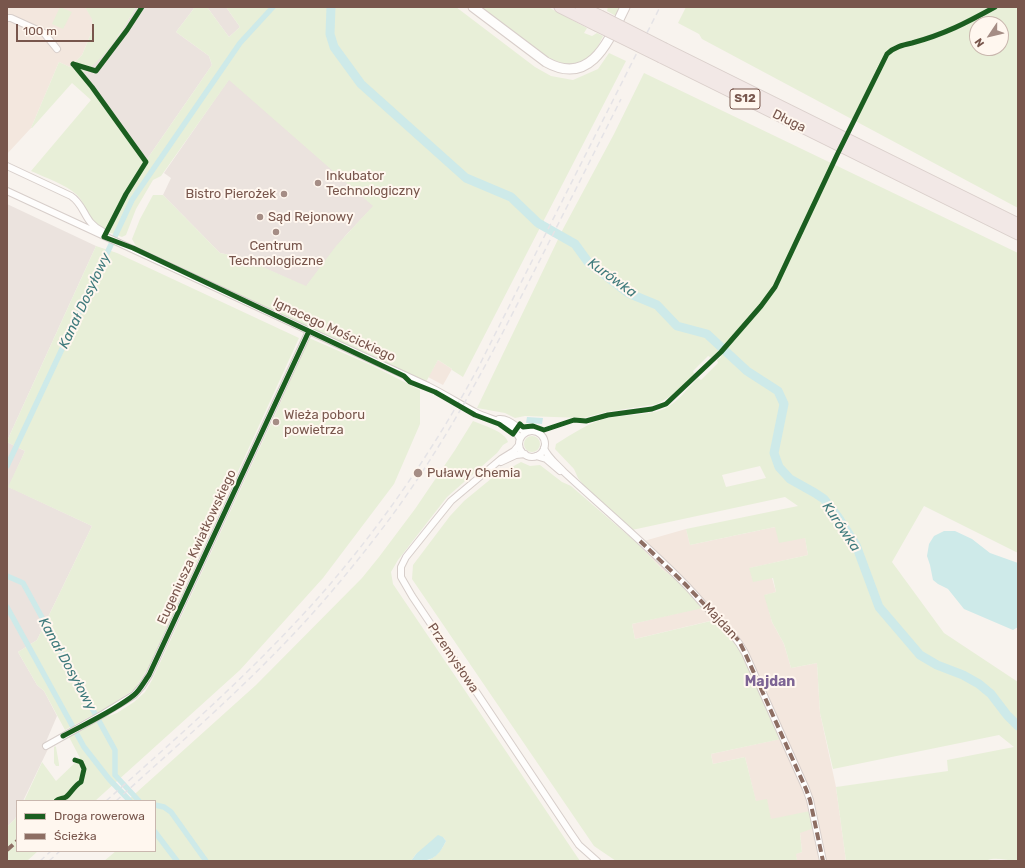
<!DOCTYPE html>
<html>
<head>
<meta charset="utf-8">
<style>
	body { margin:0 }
	#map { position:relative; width:1025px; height:868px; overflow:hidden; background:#f8f3ee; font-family:Rubik,sans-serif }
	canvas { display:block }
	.frame { position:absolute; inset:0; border:8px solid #78564c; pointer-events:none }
	.legend { position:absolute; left:16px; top:800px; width:140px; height:52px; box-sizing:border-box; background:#fff7ef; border:1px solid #c9b7ae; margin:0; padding:5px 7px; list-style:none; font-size:12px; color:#78564c }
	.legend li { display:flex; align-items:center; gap:8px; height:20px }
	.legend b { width:20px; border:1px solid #c9b7ae }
	.north { position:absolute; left:969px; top:16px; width:40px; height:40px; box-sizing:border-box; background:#fff7ef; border:1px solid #c9b7ae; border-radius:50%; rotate:235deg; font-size:11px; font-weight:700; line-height:16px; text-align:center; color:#78564c }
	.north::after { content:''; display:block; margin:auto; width:14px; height:18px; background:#a58d85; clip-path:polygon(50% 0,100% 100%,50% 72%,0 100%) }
	.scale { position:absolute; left:16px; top:24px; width:78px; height:18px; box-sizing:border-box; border:2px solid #78564c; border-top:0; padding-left:5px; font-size:12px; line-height:14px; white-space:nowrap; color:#78564c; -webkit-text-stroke:3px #fff7ef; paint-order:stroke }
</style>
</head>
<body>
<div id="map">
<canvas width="1025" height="868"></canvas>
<div class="frame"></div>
<ul class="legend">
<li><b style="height:5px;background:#1b5e20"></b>Droga rowerowa</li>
<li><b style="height:5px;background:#8d6e63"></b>Ścieżka</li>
</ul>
<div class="north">N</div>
<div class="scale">100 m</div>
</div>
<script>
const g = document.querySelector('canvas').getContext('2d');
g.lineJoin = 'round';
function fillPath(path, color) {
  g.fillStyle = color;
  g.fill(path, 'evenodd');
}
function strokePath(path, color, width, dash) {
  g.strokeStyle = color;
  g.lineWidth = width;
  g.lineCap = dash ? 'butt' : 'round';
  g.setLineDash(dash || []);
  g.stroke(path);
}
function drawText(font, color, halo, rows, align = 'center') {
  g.font = font + ' Rubik,sans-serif';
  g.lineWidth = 4;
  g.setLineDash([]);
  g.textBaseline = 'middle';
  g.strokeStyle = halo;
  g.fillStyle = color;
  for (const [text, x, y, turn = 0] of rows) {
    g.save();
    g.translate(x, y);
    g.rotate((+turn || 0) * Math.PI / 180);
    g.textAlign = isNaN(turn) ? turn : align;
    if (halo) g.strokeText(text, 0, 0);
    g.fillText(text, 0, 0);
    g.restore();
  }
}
const residential = new Path2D(`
	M7,7H85L93,19V29L82,55L70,67L59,62L31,128L7,154Z
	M438,360L452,369L443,385L428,377Z
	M775,527L805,537L808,555L750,568L772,578L776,592L765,595L772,622L784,644L791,668L817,663L820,713L836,787L846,861H793L797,860L795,854L802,852L800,833L771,819L756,802L745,757L713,764L711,754L780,739L714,620L635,639L632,624L703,607L679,582L662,569L637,543L686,529L690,545Z`);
const industrial = new Path2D(`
	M136,7H195L176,32L209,56L212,65L145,162L80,73L85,71L119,35Z
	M207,7H226L240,27L229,37Z
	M229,79L374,206L346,235L306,287L240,257L220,253L163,195L171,178L164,173Z
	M7,204L96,246L7,441Z
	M7,442L25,451L9,487L92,526L37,640L18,652L37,685L44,691L57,716L45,744L48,749L23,801H17V815L15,819L7,827Z`);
const green = new Path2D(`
	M60,7L72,12L63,29L52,24Z
	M85,7H136C123,29 104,62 80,74L145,162L212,65L209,56L176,32L195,7H207L229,37L240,27L226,7H456L535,67L551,76L573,80L598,69L609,53L626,61L463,377L452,370V369L438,360L426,382L413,375L412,377L320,334L303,324L136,246L132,239L140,219L153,195H163L220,253L240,257L306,286L336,246L373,206L229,80L161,176L153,180L136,209L126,235L122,237C114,234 99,229 94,224C86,216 85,202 77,195C65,184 46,178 31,171L91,100L72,83L32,128H31L59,62L70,67L82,55L93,29L92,19Z
	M480,7H548L587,28L584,33L592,36L597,33L603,36C600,42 597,50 592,55C586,60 576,65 567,64C544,62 500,22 480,7Z
	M608,7H620L616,16L607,11Z
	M686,7H1018V208L702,39L699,34L678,23ZM977,24H1001V48H977Z
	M644,73L1018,253V553L924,506L892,562L944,633L1018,682V861C1006,861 996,856 985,861H846L836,787L948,771L947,760L1014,747L999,735L833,769L820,713L817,663L791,668L784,644L772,622L764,595L776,592L773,578L753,582L749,568L808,555L805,538L779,543L775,527L690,545L686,529L798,506L785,497L632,530L585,487L578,478L574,469L555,449L556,444C572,434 590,422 608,418C626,414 647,416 664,409C677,403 688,388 698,378L701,380L718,363L717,360L721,357L718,353L712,358L708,356L693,371L694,374L671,396L657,404L606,412L583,418L525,416L515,418L505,413L477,408L563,229L614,134ZM760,466L766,478L726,487L722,475Z
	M96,246L117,253L299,338L149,666L135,689L104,709L65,730L44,691L37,685L18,652L37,640L92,526L8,487L25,451L7,442V441Z
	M309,338L373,366L420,390V424L394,484L323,578L240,670L95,801H24L42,762L56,781L80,758L69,737L103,718L117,713L134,702L145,692L152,680L276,413Z
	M473,421C482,425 505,431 508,442L503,445L497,453L447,497L398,560L391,572L393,584L580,861H427C436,857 442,850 446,841L443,837L416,854L411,861H104L116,851H155V801H127L256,685L362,578L379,557L415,509L455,450Z
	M524 444a8 8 0 1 1 16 0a8 8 0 1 1-16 0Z
	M521,462L530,466L540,465L562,482L571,486L637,543L662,569L679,582L703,608L632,624L635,639L715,620L737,642L781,739L711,754L713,764L745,757L756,801L767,799L771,819L810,811L814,828L800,833L802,852L796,854L797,860L616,861L594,846L412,579L413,565L450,516L464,501L492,478Z
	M55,746L56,747L59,764V766H56L54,763V747Z
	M17,815V851H38L27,861H7V827L15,819Z`);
const water = new Path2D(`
	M527,417L543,418L542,424L526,423Z
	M944,531H955L972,539L990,553L1018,563V627L1013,630L964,609L948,589L938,584L933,580L930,565L927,556L929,544L934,536Z
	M438,835L443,837L446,841C437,860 430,861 411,861L416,854Z`);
const canal = new Path2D(`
	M7,466L132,200L240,43L273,7
	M7,576L23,583L115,750V775L139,801
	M7,607L84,747L109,779L130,801
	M155,805L164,807L171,812L206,861
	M155,832L177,861`);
const river = new Path2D(`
	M331,7L330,34L334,47L361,84L466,178L511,197L538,223L575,244L588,262L628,293L657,305L677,326L707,334L747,371L778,391L784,404L774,453L779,467L790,479L815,493L824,499L838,517L856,545L879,607L920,655L937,665L963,675L979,684L991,694L1007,715L1018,726`);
const street = new Path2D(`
	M7,18H11L44,33L57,49
	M7,166L71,196C86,206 83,222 102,231
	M7,191L428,386C444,394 460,404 475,412C492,421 511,421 520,439
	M499,419C510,418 517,429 527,432
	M519 444a13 13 0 1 1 26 0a13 13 0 1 1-26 0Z
	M519,445L514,451L501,459L451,501L406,557L401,567V577L412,596L570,832L579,845L597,861
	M544,448C548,458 557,464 564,472C604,509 647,545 685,584C693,592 700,601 708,609C723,625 734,633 745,653L806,789L810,800L823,861
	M536,456L546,459L560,471
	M501,462L516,455L525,454
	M46,746L103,714L134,695L142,686L149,675L177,615L309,331`);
const secondary = new Path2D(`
	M473,7L546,62C591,87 609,40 625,7`);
const highway = new Path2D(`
	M560,7L596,25
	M581,7L600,16
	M665,49L1018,224
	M661,57L1018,234`);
const rail = new Path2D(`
	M106,801C171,743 236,686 295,623C367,547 428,460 478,368L660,7
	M116,801C172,750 230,700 283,645C320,607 353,567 385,525C440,452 483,372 524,291C557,227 589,163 621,99
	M40,861L51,851
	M49,861L60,851`);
const highwayBridge = new Path2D(`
	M600,16L665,49
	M596,25L661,57`);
const quiet = new Path2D(`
	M640,541L685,584L739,641L745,653L806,789L810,800L823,861
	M7,850L17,841`);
const cycleway = new Path2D(`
	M73,64L92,87L146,162L126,194L104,237L133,248L404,376L410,382L435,392L475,415L499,424L513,434L520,424L523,427L533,426L544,430L574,420L586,421L608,415L652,409L666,404L721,352L761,306L775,287L837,155L887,54C894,47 903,45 912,43C945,34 966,23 995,7
	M73,64L96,71L127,30L142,7
	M63,736C85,724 114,711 134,695C140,690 144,682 149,675L309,331
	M56,801C59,798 62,799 66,797C71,793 75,785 81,782L84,769L81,762L75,760`);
const markers = [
	[318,183,4,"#a58d85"],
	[284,194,4,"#a58d85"],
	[260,217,4,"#a58d85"],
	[276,232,4,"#a58d85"],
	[276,422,4,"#a58d85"],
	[418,473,5,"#a58d85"]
];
const shields = [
	[745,99,30]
];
const shieldNames = [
	["S12",745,99]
];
const streetNames = [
	["Długa",789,121,26],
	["Ignacego Mościckiego",334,330,25],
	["Eugeniusza Kwiatkowskiego",197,547,-65],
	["Majdan",720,621,47],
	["Przemysłowa",453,658,56]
];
const poiNames = [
	["Inkubator",326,176],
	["Technologiczny",326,191],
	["Bistro Pierożek",276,194,"right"],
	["Sąd Rejonowy",268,217],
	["Centrum",276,246,"center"],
	["Technologiczne",276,261,"center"],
	["Wieża poboru",284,415],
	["powietrza",284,430],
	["Puławy Chemia",427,473]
];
const waterNames = [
	["Kurówka",612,278,36],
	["Kanał Dosyłowy",85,301,-65],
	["Kurówka",841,527,56],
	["Kanał Dosyłowy",67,664,61]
];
const neighbourhoodNames = [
	["Majdan",770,682]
];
fillPath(residential, '#f3e7de');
fillPath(industrial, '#ebe3de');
fillPath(green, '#e8efd8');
fillPath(water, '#ceeae9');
strokePath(canal, '#ceeae9', 5.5);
strokePath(river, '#ceeae9', 9);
strokePath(street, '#d7ceca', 8);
strokePath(secondary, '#d8ceca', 11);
strokePath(highway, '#dacfcb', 13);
strokePath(street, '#fefdfc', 6);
strokePath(secondary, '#fefdfc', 9);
strokePath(highway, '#f2e8e6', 11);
strokePath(rail, '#e5e3e6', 1.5, [6, 4]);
strokePath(highwayBridge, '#dacfcb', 13, []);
strokePath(highwayBridge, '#f2e8e6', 11);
strokePath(quiet, '#8d6e63', 4, [8, 4]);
strokePath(cycleway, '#1b5e20', 5);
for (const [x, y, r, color] of markers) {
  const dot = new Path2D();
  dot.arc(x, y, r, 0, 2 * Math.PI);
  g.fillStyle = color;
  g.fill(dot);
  strokePath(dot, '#fff7ef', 1.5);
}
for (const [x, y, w] of shields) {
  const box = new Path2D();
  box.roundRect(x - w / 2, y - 10, w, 20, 3);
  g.fillStyle = '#fff7ef';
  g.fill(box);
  strokePath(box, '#78564c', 1);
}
drawText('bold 12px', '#78564c', null, shieldNames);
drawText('13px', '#78564c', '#fff7ef', streetNames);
drawText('13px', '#78564c', '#fff7ef', poiNames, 'left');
drawText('italic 14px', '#3f7a7c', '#fff7ef', waterNames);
drawText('bold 14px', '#7d6494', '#fff7ef', neighbourhoodNames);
</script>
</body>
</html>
